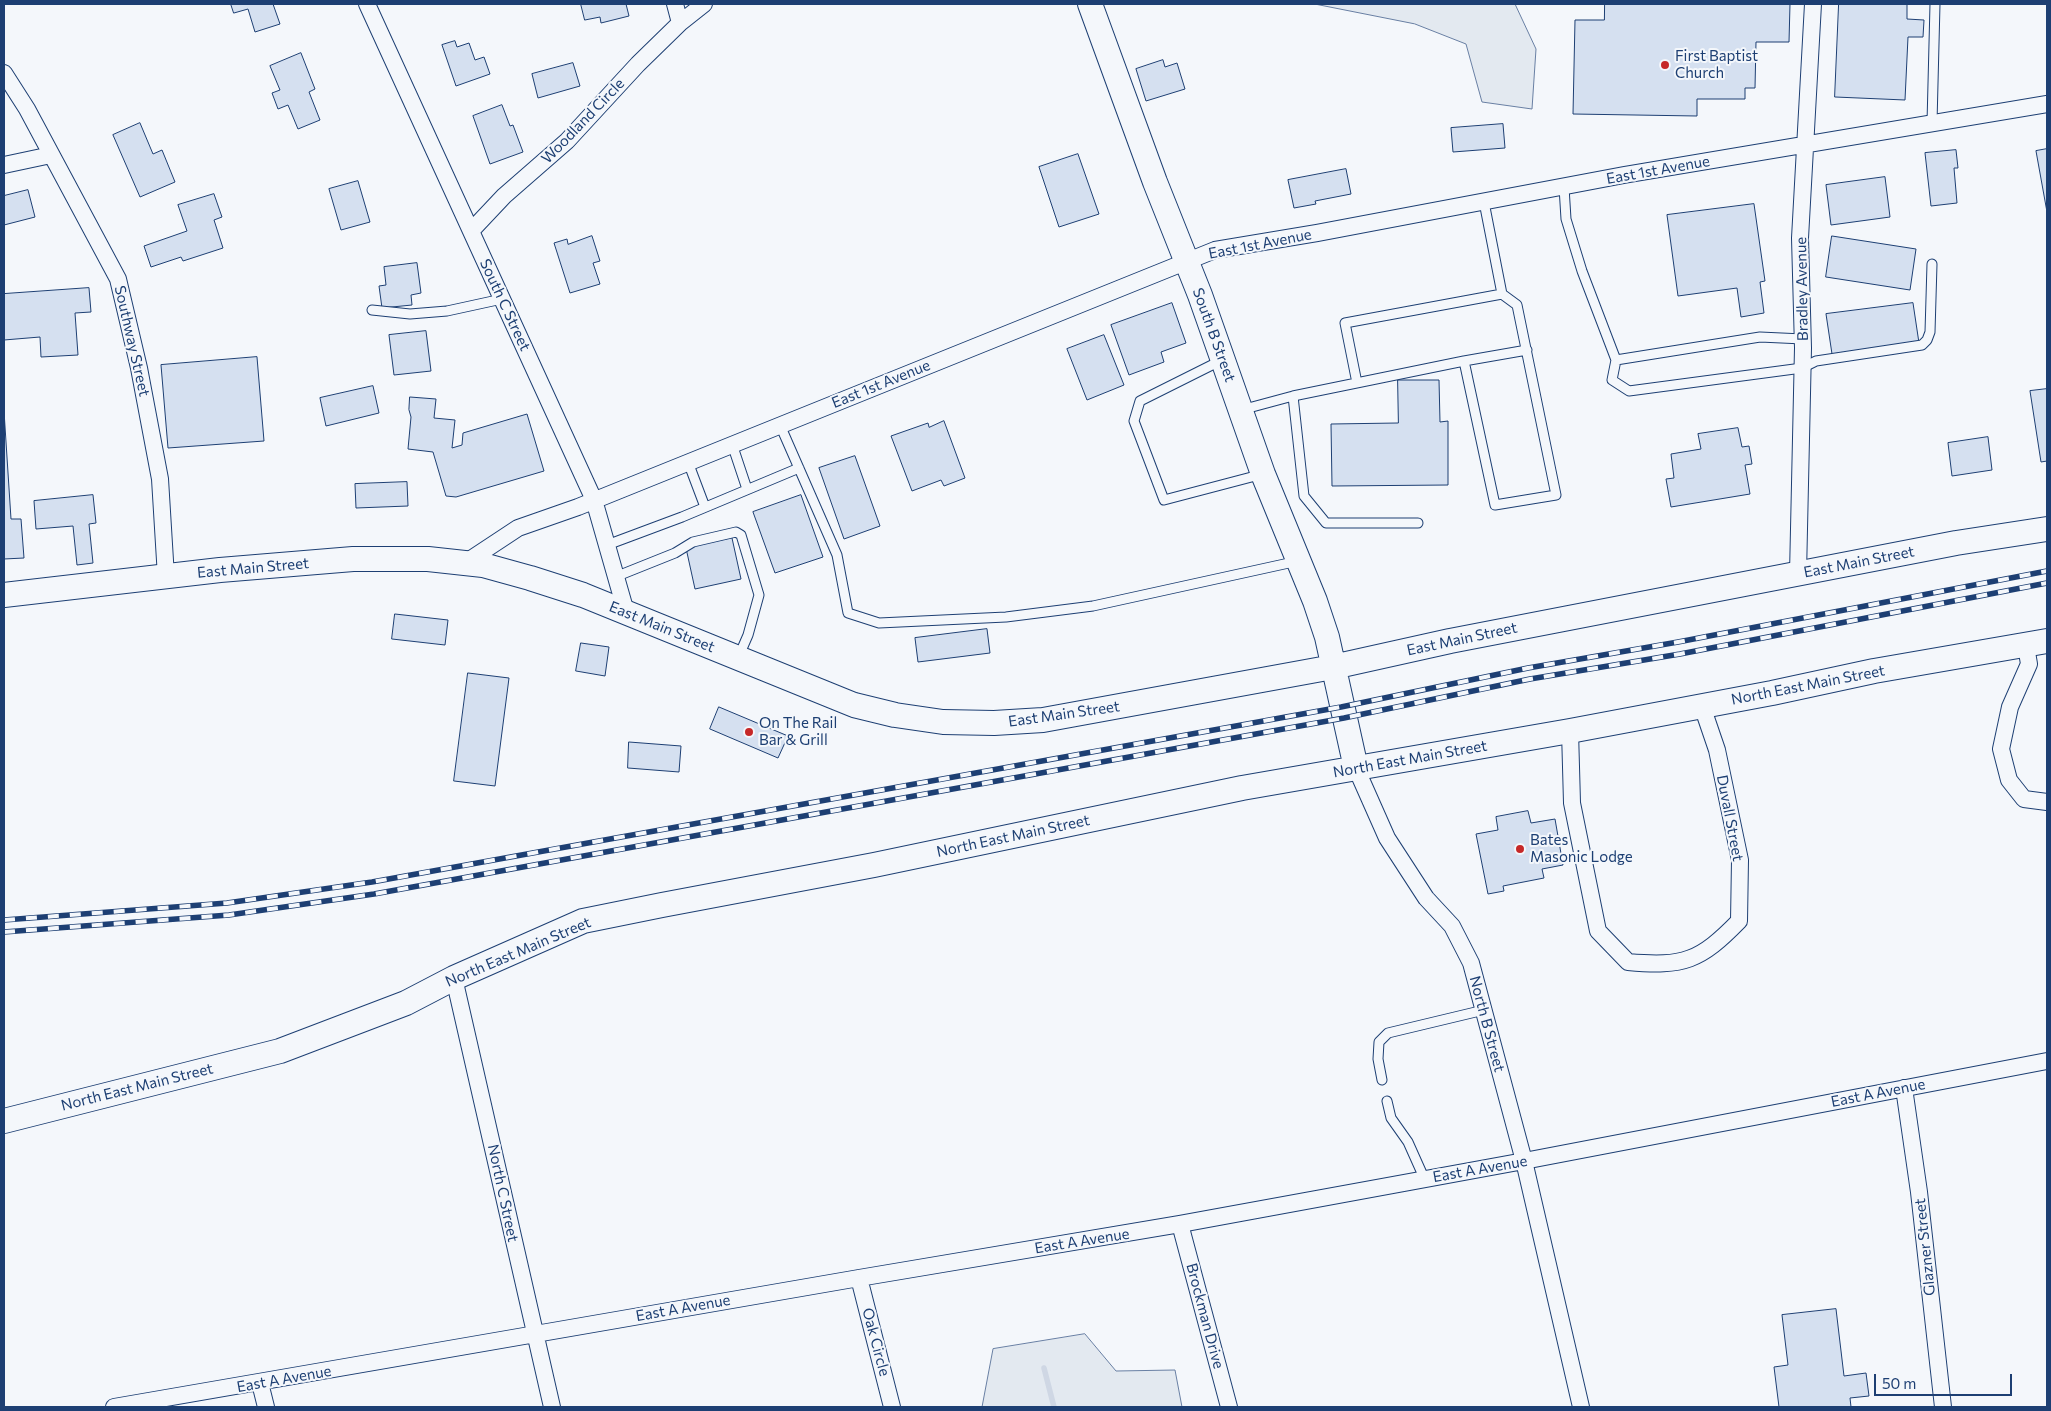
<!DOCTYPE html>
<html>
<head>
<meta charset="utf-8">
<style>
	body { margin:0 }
	#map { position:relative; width:2051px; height:1411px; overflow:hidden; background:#f4f7fb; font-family:Commissioner,sans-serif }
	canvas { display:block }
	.frame { position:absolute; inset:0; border:5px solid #1d3f73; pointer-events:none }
	.scale { position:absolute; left:1874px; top:1374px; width:138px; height:22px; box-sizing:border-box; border:2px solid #1d3f73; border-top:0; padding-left:6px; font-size:15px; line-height:18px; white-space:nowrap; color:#1d3f73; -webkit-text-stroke:4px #f4f7fb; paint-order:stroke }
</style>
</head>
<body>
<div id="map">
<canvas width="2051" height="1411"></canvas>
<div class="frame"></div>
<div class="scale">50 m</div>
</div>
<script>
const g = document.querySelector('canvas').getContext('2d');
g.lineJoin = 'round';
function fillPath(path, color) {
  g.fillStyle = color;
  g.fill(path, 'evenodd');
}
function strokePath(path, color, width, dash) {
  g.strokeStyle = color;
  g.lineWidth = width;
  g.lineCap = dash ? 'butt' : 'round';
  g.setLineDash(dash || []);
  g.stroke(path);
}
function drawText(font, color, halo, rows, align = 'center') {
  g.font = font + ' Commissioner,sans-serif';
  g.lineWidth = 4;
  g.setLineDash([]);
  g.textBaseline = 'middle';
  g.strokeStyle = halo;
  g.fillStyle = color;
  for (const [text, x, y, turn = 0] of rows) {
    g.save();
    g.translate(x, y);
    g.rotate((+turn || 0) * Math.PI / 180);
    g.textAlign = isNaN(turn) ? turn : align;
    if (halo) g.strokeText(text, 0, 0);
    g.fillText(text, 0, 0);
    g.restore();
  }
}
const green = new Path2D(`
	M1315,4H1515L1536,49L1532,109L1482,102L1466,44L1415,24Z
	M1085,1334L1116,1371L1175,1370L1182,1407H982L993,1349Z`);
const stream = new Path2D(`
	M1044,1368L1054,1407`);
const building = new Path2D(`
	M231,4H273L280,24L255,32L248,9L234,13Z
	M581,4H626L629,16L601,23L600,17L585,20Z
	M1605,4H1790L1789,42H1756L1755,88H1745V99H1697V116L1573,114L1575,20H1604Z
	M1839,4H1907V19L1924,20L1923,37H1908L1905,100L1835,97Z
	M455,41L457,47L469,43L475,60L484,57L490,74L456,86L442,45Z
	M301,53L315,89L309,92L320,120L298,129L288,105L278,109L272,93L280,90L270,66Z
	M1163,60L1165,67L1177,63L1185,89L1146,101L1136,69Z
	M573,63L580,86L538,98L532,74Z
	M502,105L510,126L513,125L523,152L490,164L473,116Z
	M140,123L153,154L162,150L175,182L140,197L113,135Z
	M1503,124L1505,148L1453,152L1451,128Z
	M2047,149V212L2036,151Z
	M1956,150L1958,168H1954L1957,203L1931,206L1925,153Z
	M1078,154L1099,214L1059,227L1039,167Z
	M1346,169L1351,194L1315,201L1316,204L1294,208L1288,180Z
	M1885,177L1890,217L1831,225L1826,185Z
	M358,181L370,222L341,230L329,189Z
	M28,190L35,217L4,225V196Z
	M214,194L222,217L214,220L223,248L183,261L181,257L151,267L144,246L187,231L178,205Z
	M1754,204L1765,281L1760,282L1764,313L1741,317L1737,288L1678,296L1667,215Z
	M592,236L600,261L593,263L600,284L570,293L554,243L567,239L568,244Z
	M1832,236L1916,249L1910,290L1826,277Z
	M417,263L421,293L411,295L412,305L382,308L379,286L386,285L384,267Z
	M89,288L91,312L75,313L78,355L41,357L40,337L4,340V294Z
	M1172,303L1186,343L1161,352L1164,362L1129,375L1111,325Z
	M1913,303L1919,343L1832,354L1826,314Z
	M426,331L431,371L394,375L389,335Z
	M1104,335L1124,385L1087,400L1067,349Z
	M257,357L264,441L168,448L161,365Z
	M1398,380H1439L1440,422L1448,421V485L1332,486L1331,424L1398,423Z
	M373,386L379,413L326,426L320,398Z
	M2047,389V461L2041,462L2030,391Z
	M410,397L436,399L434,418L455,420L452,448L462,445L463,433L527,414L544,471L456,497L446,496L433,452L408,449L411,417L409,410Z
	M4,411L11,519H21L24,558L4,559Z
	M944,421L965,478L944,486L941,480L912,491L891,436L928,423L929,427Z
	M1738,428L1742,447L1749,446L1752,464L1745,465L1750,494L1671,507L1666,479L1674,478L1671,454L1701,449L1698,434Z
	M1988,437L1992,470L1952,476L1948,443Z
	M855,456L880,526L844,539L819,468Z
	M407,482L408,506L356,508L355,484Z
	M93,495L96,523L89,524L93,563L77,565L73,526L36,529L34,501Z
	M801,495L823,557L775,573L753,512Z
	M732,538L741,579L695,589L686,548Z
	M395,614L448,620L445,645L392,639Z
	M987,629L990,653L918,662L915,638Z
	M581,643L609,647L605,676L576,671Z
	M468,673L509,678L495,786L454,781Z
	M719,707L788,736L778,758L710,729Z
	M629,742L681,746L679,772L628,768Z
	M1528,811L1531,823L1555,819L1563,865L1542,869L1544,878L1503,886L1504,891L1488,894L1476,834L1498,830L1496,817Z
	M1836,1309L1844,1376L1866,1373L1869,1396L1850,1398L1851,1407H1779L1774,1367L1788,1365L1782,1315Z`);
const lane = new Path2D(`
	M1932,123L1935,4
	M1564,187L1566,219L1582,271L1616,360
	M372,310L410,314L447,311L502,299
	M1803,339L1760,337L1616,360L1612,380L1629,391L1802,368L1816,361L1922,345L1927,340L1930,332L1932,264
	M1222,360L1140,401L1134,421L1164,500L1263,474
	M1464,361L1527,350
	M1357,383L1345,323L1502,294
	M1293,396L1304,496L1326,523H1418
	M1241,410L1293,396L1464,361L1495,505L1556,495L1517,305L1502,294L1484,202
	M780,425L837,555L848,613L879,623L1006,617L1093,606L1298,561
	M732,444L747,489
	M688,462L705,507
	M607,545L682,517L799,468
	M615,577L675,553L693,542L736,532L741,535L759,595L748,635L738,658
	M1382,1080L1378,1059L1379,1042L1388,1033L1484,1010
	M1387,1101L1391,1118L1408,1142L1425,1180`);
const street = new Path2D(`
	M367,4L594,500L626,612
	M680,23L704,4
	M4,73L27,109L118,279L139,368L160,479L166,577
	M4,165L51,155
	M471,231L504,196L567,141L638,64L680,23L675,4
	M465,563L518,528L578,507L1215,250L1317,233L1624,175L2047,104
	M1798,574L1803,348L1800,238L1813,4
	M2026,646L2029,664L2010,707L2001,749L2009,780L2024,799L2047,802
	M1570,731L1572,803L1598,931L1628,962C1684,967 1700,961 1739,921L1740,860L1717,750L1702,706
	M1356,768L1387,838L1426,898L1452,926L1471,963L1524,1161L1581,1407
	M454,978L552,1407
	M1904,1088L1919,1192L1943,1407
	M1180,1224L1229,1407
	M859,1278L892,1407
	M260,1383L266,1407
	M114,1407L859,1278L1180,1224L1524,1161L2047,1061`);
const secondary = new Path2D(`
	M1090,4L1155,182L1200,295L1263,474L1315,601L1327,637L1356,768
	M4,595L220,570L353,559H428L483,565L530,578L583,595L854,705L895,715L943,722L994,723L1043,720L1333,667L1450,641L1956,543L2047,529
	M4,1121L280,1051L406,1003L454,978L583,921L662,905L874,865L1242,788L1570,731L1772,693L1874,671L2047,641`);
const rail = new Path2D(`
	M4,920L227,903L372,882L1341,707L1528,668L1678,642L2047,571
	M4,932L229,915L374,894L1344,718L1530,679L1680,654L2047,583`);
const markers = [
	[1665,65,5,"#c62828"],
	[749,732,5,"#c62828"],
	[1520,849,5,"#c62828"]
];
const poiNames = [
	["First Baptist",1675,56],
	["Church",1675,73],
	["On The Rail",759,723],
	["Bar & Grill",759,740],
	["Bates",1530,840],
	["Masonic Lodge",1530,857]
];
const streetNames = [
	["Woodland Circle",583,121,-46],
	["East 1st Avenue",1658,170,-10],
	["East 1st Avenue",1260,244,-11],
	["Bradley Avenue",1802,289,-91],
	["South C Street",505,305,65],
	["South B Street",1214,335,70],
	["Southway Street",132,341,77],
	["East 1st Avenue",881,384,-22],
	["East Main Street",1859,562,-11],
	["East Main Street",253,568,-5],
	["East Main Street",662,627,22],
	["East Main Street",1462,639,-12],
	["North East Main Street",1808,685,-11],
	["East Main Street",1064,714,-8],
	["North East Main Street",1410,759,-10],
	["Duvall Street",1730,818,79],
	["North East Main Street",1013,836,-12],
	["North East Main Street",518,952,-23],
	["North B Street",1487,1024,75],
	["North East Main Street",137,1087,-14],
	["East A Avenue",1878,1093,-11],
	["East A Avenue",1480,1169,-10],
	["North C Street",503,1193,78],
	["East A Avenue",1082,1241,-9],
	["Glazner Street",1925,1247,-96],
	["East A Avenue",683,1308,-10],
	["Brockman Drive",1205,1316,75],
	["Oak Circle",876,1342,75],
	["East A Avenue",284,1379,-10]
];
fillPath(green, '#e3e9f0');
strokePath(green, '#687fa3', 1);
strokePath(stream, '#cfd7e4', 5.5);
fillPath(building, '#d5e0f0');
strokePath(building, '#1d3f73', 1);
strokePath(lane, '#1d3f73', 11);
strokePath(street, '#1d3f73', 18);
strokePath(secondary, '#1d3f73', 26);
strokePath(lane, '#f4f7fb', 9);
strokePath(street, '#f4f7fb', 16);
strokePath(secondary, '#f4f7fb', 24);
strokePath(rail, '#1d3f73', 5.5);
strokePath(rail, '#f4f7fb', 4, [11]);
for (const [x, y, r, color] of markers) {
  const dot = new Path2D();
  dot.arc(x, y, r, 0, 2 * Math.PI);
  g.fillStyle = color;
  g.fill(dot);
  strokePath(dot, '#f4f7fb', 2);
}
drawText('15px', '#1d3f73', '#f4f7fb', poiNames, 'left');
drawText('15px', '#1d3f73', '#f4f7fb', streetNames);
</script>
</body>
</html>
